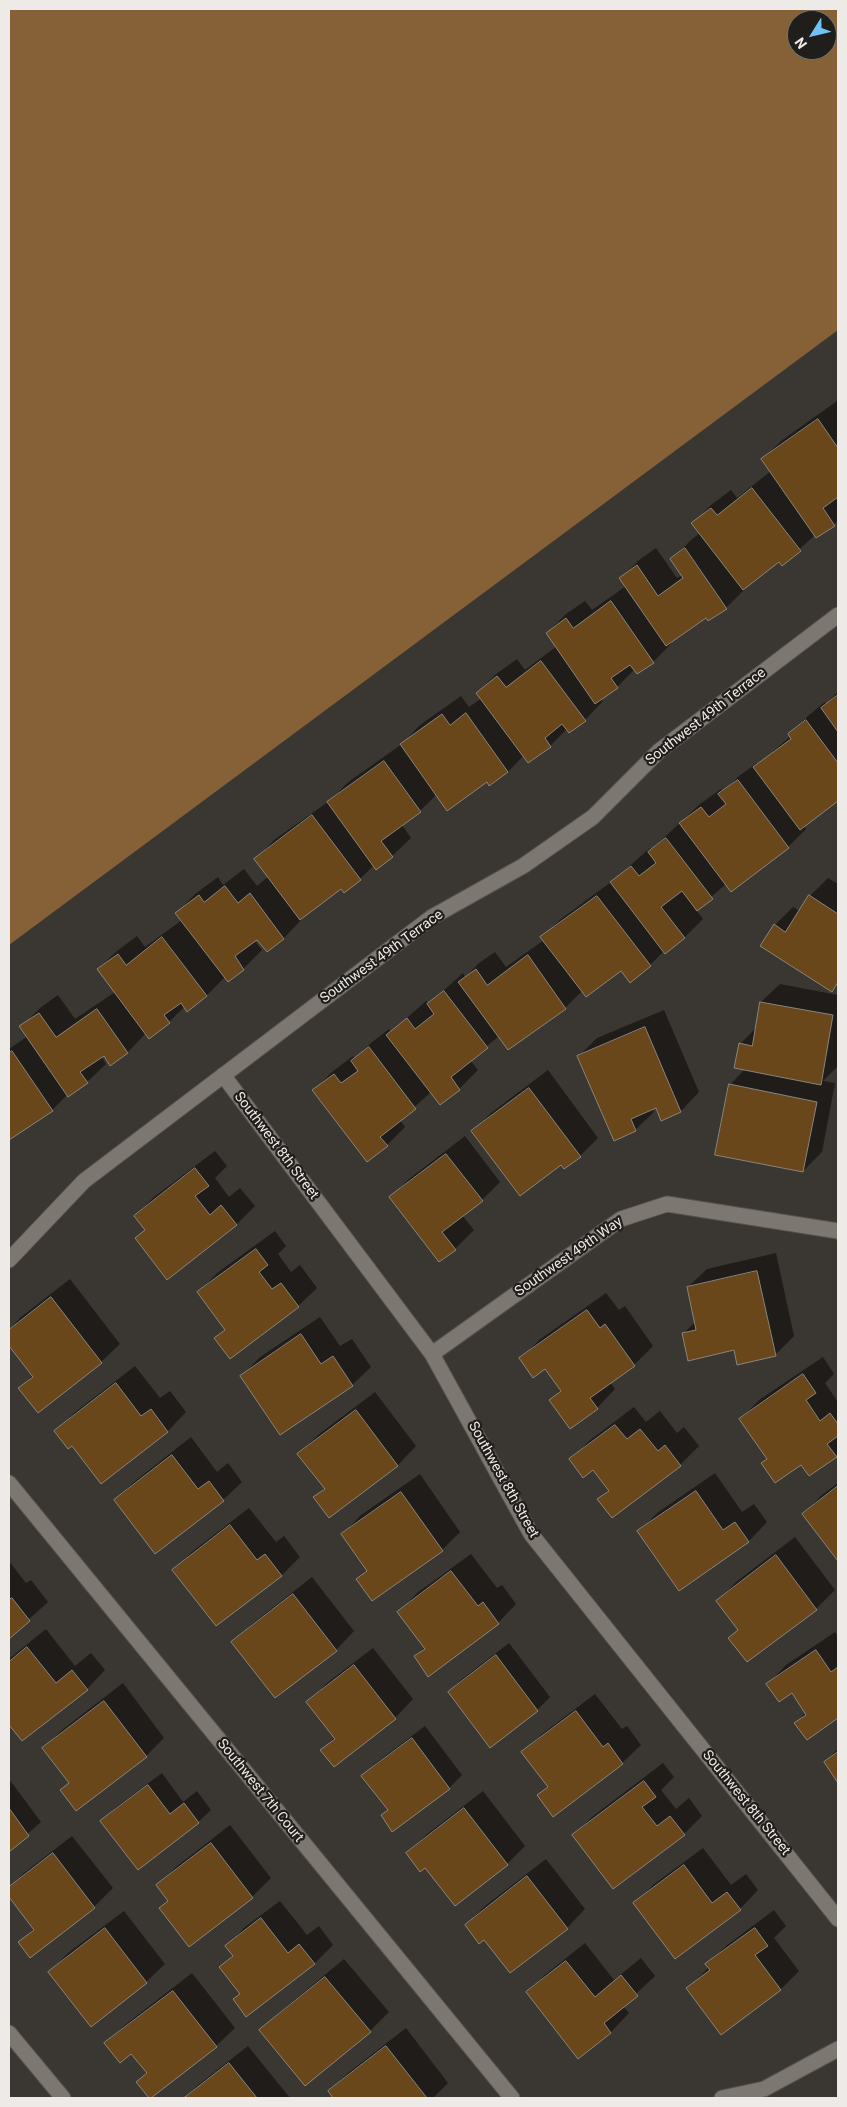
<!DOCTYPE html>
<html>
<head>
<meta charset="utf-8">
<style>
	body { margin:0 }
	#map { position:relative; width:847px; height:2107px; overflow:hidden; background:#3a3631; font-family:Roboto,sans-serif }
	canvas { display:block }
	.frame { position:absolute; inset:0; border:10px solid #edeae7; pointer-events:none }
	.north { position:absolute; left:787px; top:10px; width:50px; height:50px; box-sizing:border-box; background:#201e1b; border:1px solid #72706d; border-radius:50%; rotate:234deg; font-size:14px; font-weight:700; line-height:20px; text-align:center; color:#edeae7 }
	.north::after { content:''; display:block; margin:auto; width:18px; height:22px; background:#70c1f4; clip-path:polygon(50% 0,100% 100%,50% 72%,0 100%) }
</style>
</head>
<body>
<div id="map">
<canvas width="847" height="2107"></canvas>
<div class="frame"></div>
<div class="north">N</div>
</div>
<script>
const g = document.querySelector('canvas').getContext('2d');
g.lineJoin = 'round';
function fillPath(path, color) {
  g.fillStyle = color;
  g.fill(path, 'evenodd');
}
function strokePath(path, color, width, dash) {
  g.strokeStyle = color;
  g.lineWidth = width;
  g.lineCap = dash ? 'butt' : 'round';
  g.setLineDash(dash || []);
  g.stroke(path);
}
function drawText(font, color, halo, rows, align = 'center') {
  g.font = font + ' Roboto,sans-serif';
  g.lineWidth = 4.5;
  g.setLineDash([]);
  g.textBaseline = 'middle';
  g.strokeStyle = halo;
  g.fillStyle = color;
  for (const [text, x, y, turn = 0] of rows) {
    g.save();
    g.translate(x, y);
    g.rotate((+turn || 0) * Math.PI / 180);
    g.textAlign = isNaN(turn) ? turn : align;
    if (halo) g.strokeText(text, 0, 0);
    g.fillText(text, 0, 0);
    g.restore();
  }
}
const forest = new Path2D(`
	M9,9H838V330L9,945ZM797,20H827V50H797Z`);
const shadow = new Path2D(`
	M837,401L838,520L834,525L815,535L782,565L779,560L744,588L745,589L726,608L709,620L706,616L670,641L672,643L653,662L635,669L617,687L601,698L603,701L585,720L567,729L550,746L529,761L524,755L508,772L487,781L437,794L420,811L402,825L411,838L392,856L374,865L360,879L341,887L301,918L302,919L284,938L267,950L257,938L254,940L262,950L243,969L228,980L225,977L206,996L185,1006L169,1022L146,1033L128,1052L111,1064L104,1054L101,1056L106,1064L87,1082L68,1094L52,1110L9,1139V1049L28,1036L21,1027L40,1008L58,995L75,1019L115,992L98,969L117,951L137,936L145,947L182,920L177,913L195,894L218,877L223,885L244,869L257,886L269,876L256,859L274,840L332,799L347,783L402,744L420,725L461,696L469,707L482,698L477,693L496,674L517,659L525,670L557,646L547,633L566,614L585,601L592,610L626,586L621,578L639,560L656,548L677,578L682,575L672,559L690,541L700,533L693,524L711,505L731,490L737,498L771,471L763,459L781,441Z
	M838,692V800L804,826L806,829L788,847L726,884L696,910L703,919L684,938L664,951L650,965L622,969L582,991L565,1008L499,1036L470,1060L478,1070L459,1089L440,1103L431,1092L400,1120L405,1127L387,1145L314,1090L332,1072L353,1056L355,1059L371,1043L389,1029L391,1032L426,1001L429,1004L463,973L465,977L479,963L495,952L506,967L544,940L542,937L561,919L615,879L650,848L651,850L700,804L721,789L723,792L739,776L757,763L758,764L791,736L789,734L808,716L825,702L826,704Z
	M828,878L838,884V984L832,990L775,925L793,907L800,911L810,896Z
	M780,984L838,995V1066L823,1081L835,1083L822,1152L803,1171L730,1085L745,1069L740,1044L757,1027L761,1002Z
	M664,1010L699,1092L681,1111L662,1119L656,1106L652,1108L654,1112L635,1130L579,1056L597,1038Z
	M548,1070L598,1138L580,1156L562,1163L473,1131L491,1113Z
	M465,1136L500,1182L482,1200L462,1215L474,1230L455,1249L439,1261L391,1197L409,1179Z
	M215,1151L227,1166L215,1178L229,1197L240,1188L255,1206L236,1225L136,1238L146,1229L135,1216L154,1197Z
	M275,1231L286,1246L278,1254L291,1272L300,1265L317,1288L298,1306L216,1338L226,1328L199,1292L217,1273Z
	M776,1253L794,1336L775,1355L735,1349L683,1334L695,1322L688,1287L707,1269Z
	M70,1279L120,1344L101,1362L38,1411L20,1388L33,1375L9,1344V1330L21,1317Z
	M606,1293L619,1310L625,1306L653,1346L634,1365L610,1382L615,1389L597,1408L551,1400L561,1389L546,1368L521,1359L539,1340Z
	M320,1317L340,1346L352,1339L371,1367L352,1385L242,1376L260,1357Z
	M823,1357L834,1374L825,1383L838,1402V1454L836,1456L801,1464L762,1463L768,1457L741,1419L759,1400Z
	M135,1366L160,1398L170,1391L186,1412L168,1431L101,1482L72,1444L56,1431L74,1413Z
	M375,1392L416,1446L398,1465L329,1516L315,1498L325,1488L299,1454L318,1435Z
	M634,1407L646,1422L660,1411L677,1433L684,1427L699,1446L680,1465L599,1500L610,1489L594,1468L571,1460L589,1441Z
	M191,1437L217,1472L228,1463L242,1482L223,1500H115L134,1482Z
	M715,1473L742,1512L754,1504L767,1522L749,1541L679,1589L639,1532L657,1513Z
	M420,1474L460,1532L442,1550L357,1579L368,1569L343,1534L361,1515Z
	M838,1483V1559L803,1514L822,1495Z
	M249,1508L276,1542L284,1536L300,1557L282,1575L216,1625L174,1570L193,1551Z
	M795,1537L835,1590L816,1609L747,1661L739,1629L718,1601L736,1582Z
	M471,1554L497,1588L502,1585L516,1604L498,1623L415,1657L425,1647L399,1612L417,1593Z
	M9,1561L26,1583L31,1580L48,1602L9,1637Z
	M312,1577L354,1631L336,1650L233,1642L252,1624Z
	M46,1629L75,1666L91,1653L105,1670L87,1689L22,1740L9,1723V1659Z
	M835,1632L838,1637V1717L807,1738L796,1723L806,1712L792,1692L768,1684L786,1665Z
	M509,1643L550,1697L537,1710L491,1746L449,1692L462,1679Z
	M373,1648L413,1699L395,1718L322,1750L335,1737L308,1702L327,1683Z
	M123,1683L164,1738L146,1756L70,1782L43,1748L62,1730Z
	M595,1694L622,1729L627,1726L641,1745L622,1763L554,1815L539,1795L548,1786L523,1752L542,1734Z
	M425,1726L462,1775L449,1788L393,1830L382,1816L389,1809L363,1776L376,1763Z
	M838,1749V1781L825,1762Z
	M663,1763L674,1777L661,1790L676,1809L689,1798L702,1816L684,1834L574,1835L592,1817Z
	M162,1773L183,1802L197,1791L211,1810L198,1822L102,1821L115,1808Z
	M9,1779L41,1822L9,1850Z
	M483,1791L525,1846L507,1864L407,1853L426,1835Z
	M230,1825L271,1878L252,1897L189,1946L169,1900L158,1885L176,1867Z
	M72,1836L113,1888L94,1907L31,1956L20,1942L34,1928L9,1895V1888L24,1873Z
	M703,1848L731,1885L746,1874L758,1890L740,1909L635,1904L653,1885Z
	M546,1859L585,1909L567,1928L484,1938L466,1925L485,1906Z
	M280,1901L307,1935L319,1926L333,1945L314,1964L235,1999L241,1993L221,1967L233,1955L227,1946L245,1927Z
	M774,1910L786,1926L774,1938L799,1971L781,1989L721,2033L688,1988L709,1967L707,1964L726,1946Z
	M124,1911L165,1964L146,1982L50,1972L68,1953Z
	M585,1943L614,1980L641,1958L655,1976L623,2006L629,2013L611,2032L579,2057L527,1992L546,1974Z
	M344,1959L389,2012L370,2031L305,2084L261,2030L280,2012Z
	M192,1973L235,2028L216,2046L137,2082L147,2072L132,2052L106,2043L125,2025Z
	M406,2028L448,2083L433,2098H335L329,2091L348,2073Z
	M248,2046L290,2098H184L198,2085Z`);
const building = new Path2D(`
	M818,419L838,448V497L823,508L835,526L816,538L761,459Z
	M752,488L801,551L782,566L779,562L743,590L691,523L711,508L717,515Z
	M685,548L727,609L708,621L706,618L666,646L619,578L637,565L658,596L683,578L670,559Z
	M611,601L654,663L637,674L630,665L611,678L618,688L595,704L546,633L566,618L573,628Z
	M541,661L586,721L569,733L562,724L545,738L551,747L528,763L476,693L497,676L506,687Z
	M838,695V732L821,708Z
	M466,713L508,772L489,786L487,782L447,811L400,744L442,714L450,725Z
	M806,720L838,763V801L800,830L753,767L791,739L788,734Z
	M384,761L421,812L381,841L393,857L376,870L327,802Z
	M738,780L789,848L731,892L679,823L701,807L709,817L726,804L718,794Z
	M312,815L361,880L344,893L341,889L300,920L254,859Z
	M666,838L713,899L697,911L682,891L661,907L685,938L665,954L610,882L631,866L639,876L656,863L648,852Z
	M225,886L238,903L250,893L284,939L267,952L257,940L235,956L244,970L228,982L175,913L199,895L204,902Z
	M809,895L838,914V982L832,992L760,946L774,924L785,932Z
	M597,896L651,966L630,983L621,971L586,997L540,937Z
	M162,937L207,996L187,1012L181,1003L164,1015L170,1023L149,1039L97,969L118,954L126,965Z
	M528,955L566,1009L508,1050L458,982L476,969L487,985Z
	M444,991L488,1048L451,1077L460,1090L440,1105L386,1035L407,1018L415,1029L434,1014L427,1004Z
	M760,1002L833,1015L821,1085L734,1068L739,1043L752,1046Z
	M97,1009L128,1053L110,1066L104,1056L80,1072L88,1083L68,1097L19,1026L39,1013L56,1037Z
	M645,1027L681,1112L661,1121L656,1108L631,1119L636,1131L614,1141L577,1056Z
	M369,1047L416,1109L380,1137L388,1146L367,1162L312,1090L334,1074L341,1083L358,1071L351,1061Z
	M12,1051L53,1111L9,1140V1053Z
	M729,1084L817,1102L803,1172L715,1155Z
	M529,1088L581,1157L564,1169L561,1165L520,1196L471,1131Z
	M446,1154L483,1201L442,1232L456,1250L439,1262L389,1197Z
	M195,1168L209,1186L195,1196L210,1215L221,1205L237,1225L167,1280L135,1238L145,1230L134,1216Z
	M256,1249L268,1265L259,1272L272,1289L281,1283L299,1307L230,1359L214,1338L225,1330L197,1292Z
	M757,1271L776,1356L737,1365L734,1350L688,1361L682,1333L696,1330L687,1287Z
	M51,1297L102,1363L38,1413L18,1388L33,1377L9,1346V1330Z
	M587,1310L600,1328L605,1324L635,1366L590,1398L598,1409L570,1429L549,1400L561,1391L545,1369L533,1378L519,1358Z
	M301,1334L321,1364L333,1356L353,1386L280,1435L240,1376Z
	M803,1374L816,1393L806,1400L820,1421L830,1413L838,1424V1436L827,1444L837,1457L809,1476L801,1465L775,1483L761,1463L767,1459L739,1419Z
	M116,1383L141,1416L151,1409L168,1432L101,1484L72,1446L68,1449L54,1431Z
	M356,1410L398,1466L329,1518L313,1497L325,1489L297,1454Z
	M615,1425L627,1439L640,1429L658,1451L665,1445L681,1466L612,1518L597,1499L609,1491L593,1470L583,1478L569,1459Z
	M172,1455L198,1489L209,1481L224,1501L155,1554L114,1500Z
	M838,1486V1561L802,1514Z
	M696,1491L723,1530L735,1522L749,1542L679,1591L637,1531Z
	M401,1492L443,1551L372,1601L356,1579L367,1571L341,1534Z
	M230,1525L257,1560L265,1554L282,1576L216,1626L172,1570Z
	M776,1555L817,1610L747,1662L728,1638L738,1630L716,1601Z
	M451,1571L478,1606L483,1602L499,1624L428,1677L414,1656L425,1649L397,1612Z
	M293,1594L337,1651L275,1698L231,1642Z
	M12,1598L30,1621L9,1639V1600Z
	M27,1647L56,1683L72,1670L88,1690L22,1741L9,1725V1662Z
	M816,1650L831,1672L838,1667V1718L807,1740L794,1723L806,1715L792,1693L779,1702L766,1684Z
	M496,1655L538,1711L490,1748L448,1692Z
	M354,1665L396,1719L334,1767L320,1750L335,1739L306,1702Z
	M104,1701L147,1757L76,1811L60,1790L69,1783L42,1748Z
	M576,1711L603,1747L608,1743L623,1764L553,1817L537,1795L548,1787L521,1752Z
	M412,1738L450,1789L392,1832L381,1815L388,1810L361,1776Z
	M838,1752V1783L824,1762Z
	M644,1781L656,1797L642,1807L657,1826L670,1816L685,1835L613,1889L572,1835Z
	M148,1785L170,1814L184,1803L199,1823L138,1870L100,1821Z
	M9,1808L29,1836L9,1852Z
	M464,1808L508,1865L455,1906L425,1868L420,1872L406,1853Z
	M211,1843L253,1898L189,1947L159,1908L168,1901L156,1885Z
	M53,1853L95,1908L30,1958L18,1942L34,1930L9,1897V1887Z
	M684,1865L712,1903L727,1892L741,1910L675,1959L633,1903Z
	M527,1876L568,1929L510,1973L484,1940L479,1944L465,1925Z
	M261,1918L288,1953L299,1944L315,1964L246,2017L233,1999L240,1994L219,1967L233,1956L225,1946Z
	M105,1928L147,1983L91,2027L48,1972Z
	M755,1928L768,1946L755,1955L781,1990L721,2035L686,1988L710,1970L705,1964Z
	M566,1961L595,1997L621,1975L638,1996L604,2023L611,2033L578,2059L526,1992Z
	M325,1977L371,2032L305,2086L259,2030Z
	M173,1991L217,2047L151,2098H149L136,2082L147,2073L131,2054L120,2063L104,2043Z
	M386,2046L427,2098H333L328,2091Z
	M229,2063L257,2098H184Z`);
const minor = new Path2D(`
	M223,1075L432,1354L531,1534L838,1919
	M9,1260L84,1181L432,917L523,866L593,817L659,751L838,615
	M432,1354L621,1219L667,1204L838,1231
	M9,1483L512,2098
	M9,2033L63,2098
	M722,2098L764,2089L838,2049`);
const streetNames = [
	["Southwest 49th Terrace",706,717,-38],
	["Southwest 49th Terrace",382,957,-36],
	["Southwest 8th Street",276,1146,53],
	["Southwest 49th Way",569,1257,-35],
	["Southwest 8th Street",503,1480,61],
	["Southwest 7th Court",260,1791,51],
	["Southwest 8th Street",746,1803,51]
];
fillPath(forest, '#866036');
fillPath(shadow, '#0007');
fillPath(building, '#6a461b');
strokePath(building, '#89847e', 1);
strokePath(minor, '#57524f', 17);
strokePath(minor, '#7d7771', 15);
drawText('14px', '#edeae7', '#201e1b', streetNames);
</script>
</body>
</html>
